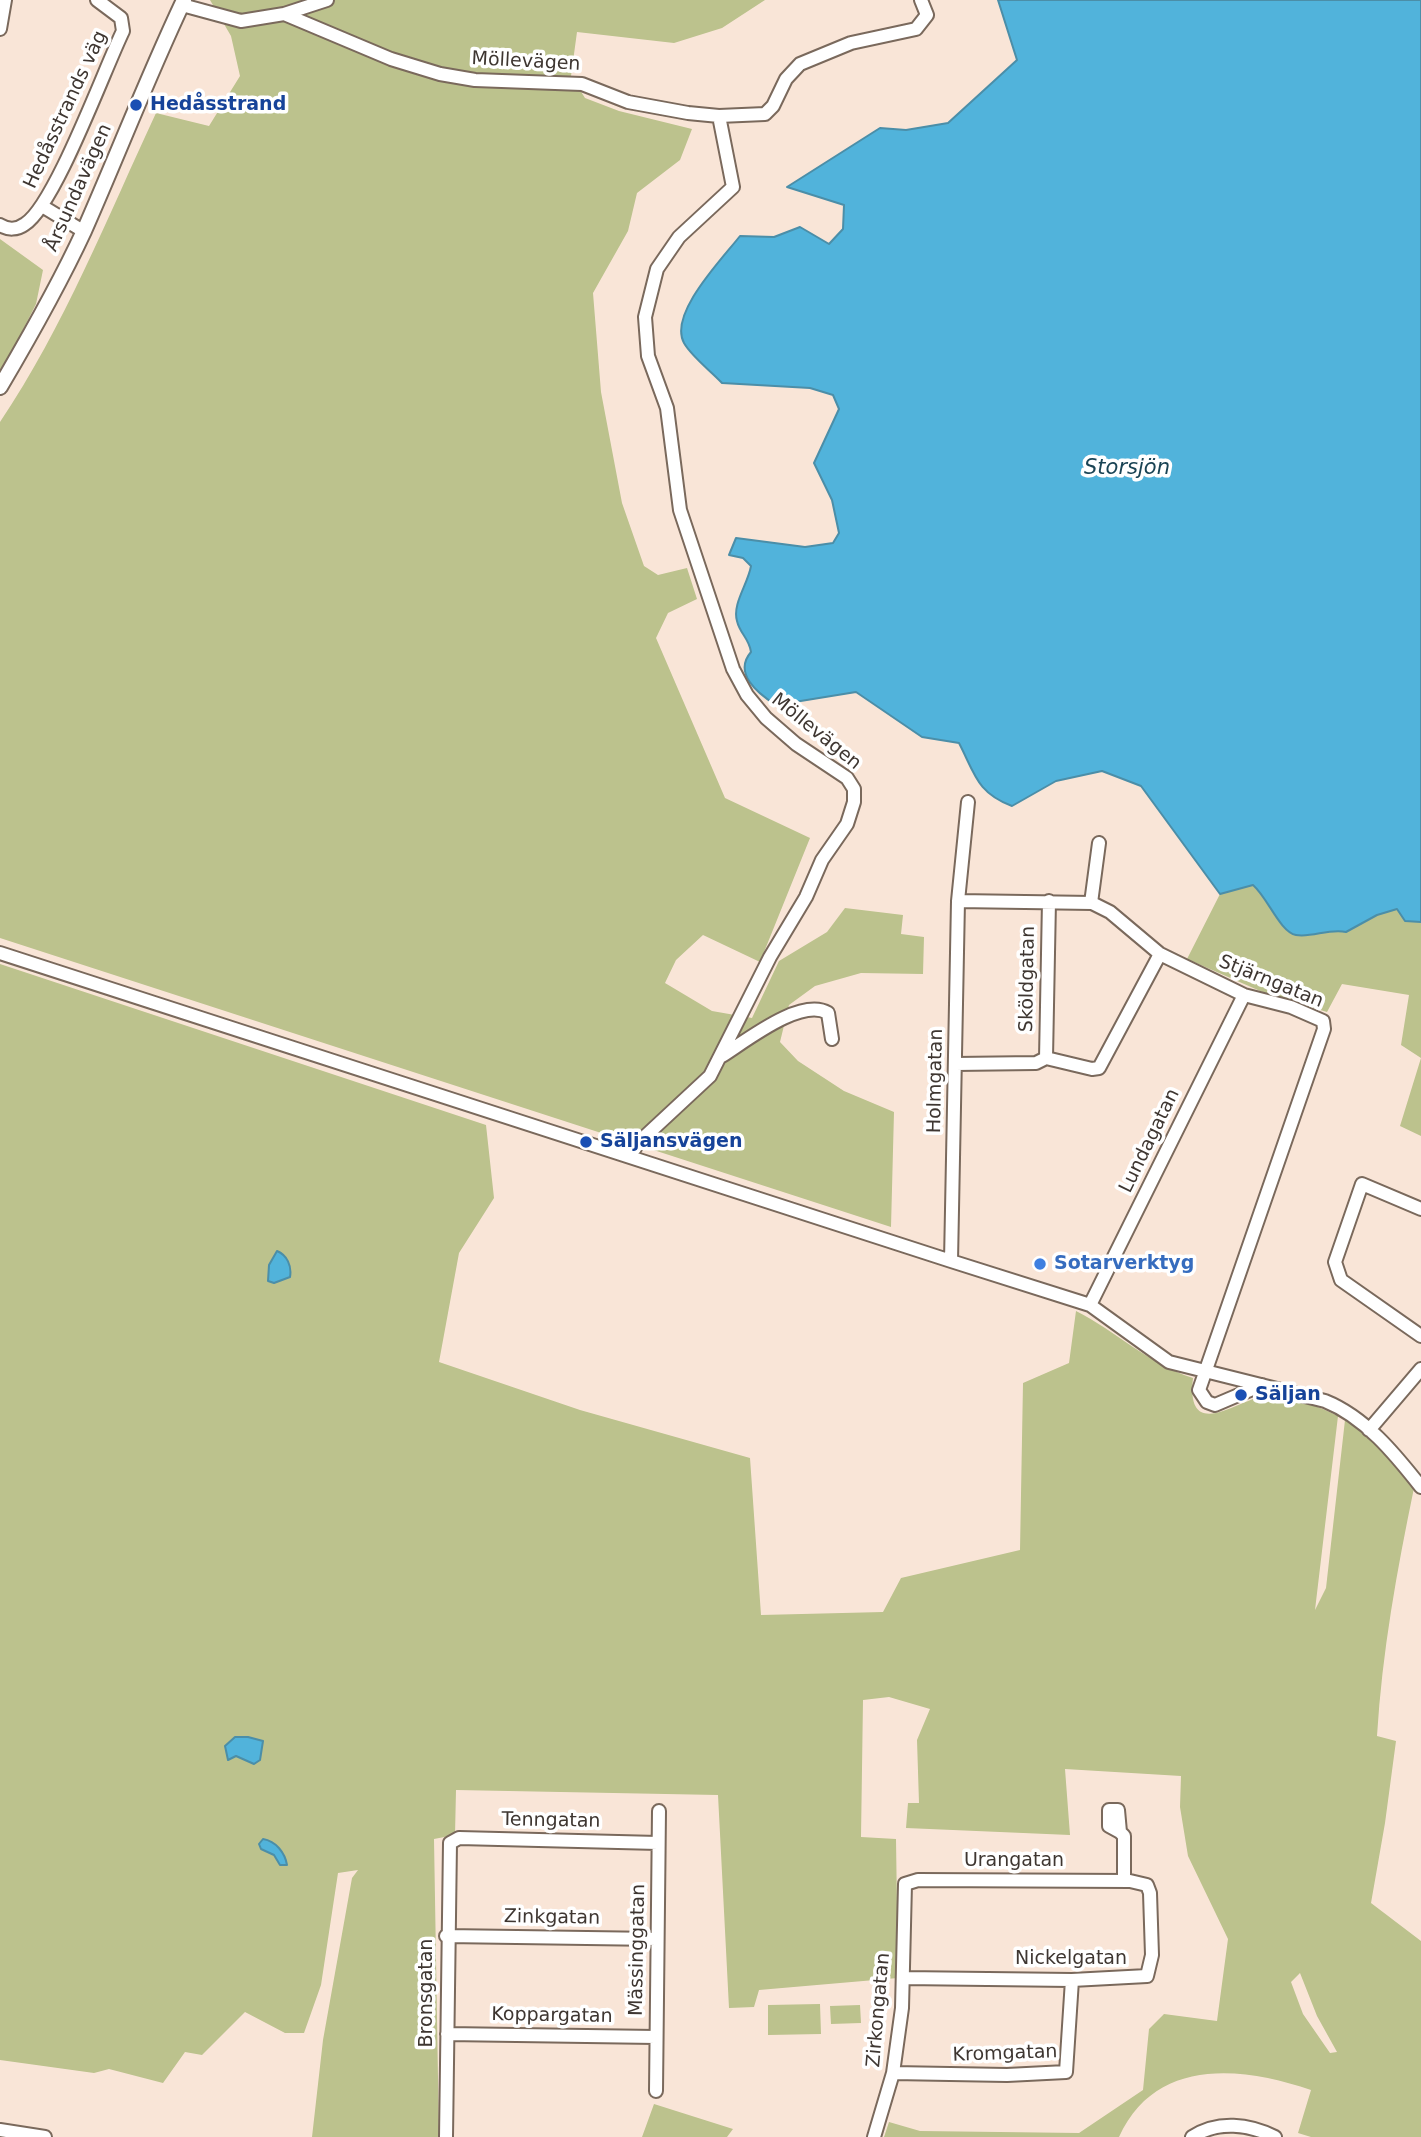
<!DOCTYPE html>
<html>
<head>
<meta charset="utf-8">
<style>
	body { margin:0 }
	canvas { display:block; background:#f9e5d7 }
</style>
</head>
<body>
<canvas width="1421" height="2137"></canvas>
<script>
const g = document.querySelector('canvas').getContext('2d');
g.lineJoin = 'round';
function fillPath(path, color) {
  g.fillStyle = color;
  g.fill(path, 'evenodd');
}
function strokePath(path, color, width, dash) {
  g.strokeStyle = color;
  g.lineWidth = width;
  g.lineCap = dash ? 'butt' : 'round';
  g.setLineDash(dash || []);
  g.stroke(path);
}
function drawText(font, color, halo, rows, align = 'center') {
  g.font = font + ' "DejaVu Sans",sans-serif';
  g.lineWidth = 7;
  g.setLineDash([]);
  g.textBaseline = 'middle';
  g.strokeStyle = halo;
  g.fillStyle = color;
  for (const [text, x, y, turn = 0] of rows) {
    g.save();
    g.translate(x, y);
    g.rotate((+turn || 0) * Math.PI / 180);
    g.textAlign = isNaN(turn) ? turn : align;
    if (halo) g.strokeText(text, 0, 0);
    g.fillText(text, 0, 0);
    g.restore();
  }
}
const green = new Path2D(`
	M210,0H765L722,28L674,43L577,32L571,76L585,98L619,111L692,129L680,160L637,193L628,231L593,293L601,392L622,503L644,566L658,575L687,568L697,599L668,613L656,638L725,798L810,838L760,962L703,935L676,960L665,983L712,1011L752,1018L779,961L827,932L845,908L903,915L901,934L924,937L923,974L861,973L815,986L789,1005L780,1042L798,1061L844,1091L894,1112L891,1227L0,938V422C64,327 108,216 156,113L209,126L240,76L231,36Z
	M0,239L43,270L36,304L0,376Z
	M1253,885L1271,904L1276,916L1297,936L1334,929L1346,932L1377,915L1397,909L1421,922V1136L1400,1126L1421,1058L1401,1045L1409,995L1342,984L1327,1012L1267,994L1187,959L1220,894Z
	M0,964L486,1125L494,1198L459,1253L439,1362L580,1410L750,1458L761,1615L883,1612L901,1578L1020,1550L1023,1383L1069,1363L1076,1311C1117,1332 1149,1364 1193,1378C1185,1448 1246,1393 1271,1395C1291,1396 1320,1407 1338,1416L1315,1610L1326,1588L1345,1420L1378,1444L1414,1488C1397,1570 1382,1652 1377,1736L1396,1741L1385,1823L1371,1903L1421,1941V2137H1311L1298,2133L1311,2090C1242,2066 1155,2057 1119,2137H884L889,2122L920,2131L1079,2133L1143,2090L1149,2029L1164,2014L1217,2021L1228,1939L1188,1856L1180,1807L1181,1776L1065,1769L1070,1835L906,1828L908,1803H919L917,1740L930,1709L889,1697L863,1700L861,1837L896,1839L898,1978L759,1990L754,2007L729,2008L718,1795L456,1790L455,1835L434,1839L439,2137H312L323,2040L352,1878L358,1870L338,1873L321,1985L304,2033H285L245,2012L202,2055L185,2052L163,2083L109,2069L94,2073L0,2060ZM1300,1973L1317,2016L1337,2052L1330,2053L1303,2014L1291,1982Z
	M820,2004L821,2034L768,2035V2005Z
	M860,2005L861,2023L831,2024L830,2006Z
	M654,2104L733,2129L727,2137H642Z`);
const water = new Path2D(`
	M998,0H1421V922L1405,921L1397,909L1377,915L1346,932C1329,928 1312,938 1296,935C1280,932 1268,898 1253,885L1220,894L1141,786L1102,771L1056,781L1012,806C977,793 975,774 959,743L922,737L856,692L776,705C757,693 733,673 751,652C749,638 740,634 737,621C732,604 748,584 751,566L743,558L729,555L736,538L805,547L833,543L839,533L832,500L814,463L839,409L833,395L810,388L722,383C711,371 692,357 684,343C668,314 723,258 740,236L774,237L800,227L829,244L843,229L844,205L787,187L880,128L906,130L948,123L1017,60Z
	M277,1251C287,1255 292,1266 290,1277L274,1283L268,1281L269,1265Z
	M235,1737H248L263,1741L260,1760L254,1764L236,1756L228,1760L225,1746Z
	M263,1839C276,1841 285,1853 287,1865H280L274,1855L261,1849L259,1844Z`);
const minor = new Path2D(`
	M182,5L241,21L284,14L391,59L440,74L475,80L582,84L628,102L688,113L719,116L765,114L773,106L786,79L800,64L851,43L916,29L927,15L921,0
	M284,14L327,0
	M0,29L5,0
	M42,206L83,231
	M0,225C8,230 17,230 25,224C55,205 104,70 123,31L121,18L97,0
	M968,802L958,901L1092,903L1110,912L1160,954L1244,995L1291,1007L1323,1021L1324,1029L1199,1390L1207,1402L1215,1405L1262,1385
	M1091,903L1099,843
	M0,953L951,1261L1090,1305L1169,1362L1325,1401C1365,1417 1395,1454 1421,1487
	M722,1056C746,1041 801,997 828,1013L832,1039
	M1046,1058L1049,901
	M955,1064L1036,1063L1046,1058L1092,1069L1099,1068L1160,954
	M629,1156L639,1142L710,1076L770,957L806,897L822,860L847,824L854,802V789L847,778L796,744L766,718L747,695L733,669L680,510L667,408L648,356L645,317L657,269L679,237L733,187L719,116
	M1421,1209L1362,1184L1335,1262L1341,1280L1421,1336
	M951,1261L958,901
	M1090,1305L1244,995
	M1369,1430L1421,1369
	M1120,1832L1109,1826V1810H1118L1120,1832L1124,1836V1881
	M446,1936L657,1939
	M447,2034L656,2037
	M893,2073L1007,2075L1066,2072L1072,1980
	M656,2091L659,1811
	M0,2130L45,2137
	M446,2137L450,1843L459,1838L658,1843
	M874,2137L893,2073L902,2008L905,1884L918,1880L1130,1881L1147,1885L1150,1893L1152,1955L1147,1976L1072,1980L903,1978
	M1192,2137C1218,2120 1249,2124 1275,2137`);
const major = new Path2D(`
	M0,387C30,336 59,285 84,231C118,154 148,76 184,0`);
const markers = [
	[136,105,7,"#1a4fb4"],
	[586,1142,7,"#1a4fb4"],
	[1040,1264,7,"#3f7fe0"],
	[1241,1395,7,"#1a4fb4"]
];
const streetNames = [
	["Möllevägen",526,62,3],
	["Hedåsstrands väg",66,110,-65],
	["Årsundavägen",79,188,-66],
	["Möllevägen",816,732,39],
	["Sköldgatan",1028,979,-89],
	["Stjärngatan",1271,982,22],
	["Holmgatan",936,1081,-89],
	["Lundagatan",1150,1141,-64],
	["Tenngatan",551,1821,1],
	["Urangatan",1014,1861],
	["Zinkgatan",552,1918,1],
	["Mässinggatan",638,1950,-89],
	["Nickelgatan",1071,1959],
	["Bronsgatan",427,1993,-90],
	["Zirkongatan",879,2010,-85],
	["Koppargatan",552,2016,1],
	["Kromgatan",1005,2054,-2]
];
const transitNames = [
	["Hedåsstrand",150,105],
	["Säljansvägen",600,1142],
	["Säljan",1255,1395]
];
const shopNames = [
	["Sotarverktyg",1054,1264]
];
const waterNames = [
	["Storsjön",1127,469]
];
fillPath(green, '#bcc28d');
fillPath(water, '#51b3db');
strokePath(water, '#4b8ea8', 2);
strokePath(minor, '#7a695c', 16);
strokePath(major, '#7a695c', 18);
strokePath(minor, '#fff', 12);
strokePath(major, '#fff', 14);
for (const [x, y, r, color] of markers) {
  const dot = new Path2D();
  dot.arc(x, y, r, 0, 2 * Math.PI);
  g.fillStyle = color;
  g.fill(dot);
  strokePath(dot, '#fff', 2.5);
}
drawText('19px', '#3e3631', '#fff', streetNames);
drawText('bold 19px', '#164399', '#fff', transitNames, 'left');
drawText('bold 19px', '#366cbe', '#fff', shopNames, 'left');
drawText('italic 21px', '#1a4455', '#fff', waterNames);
</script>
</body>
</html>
